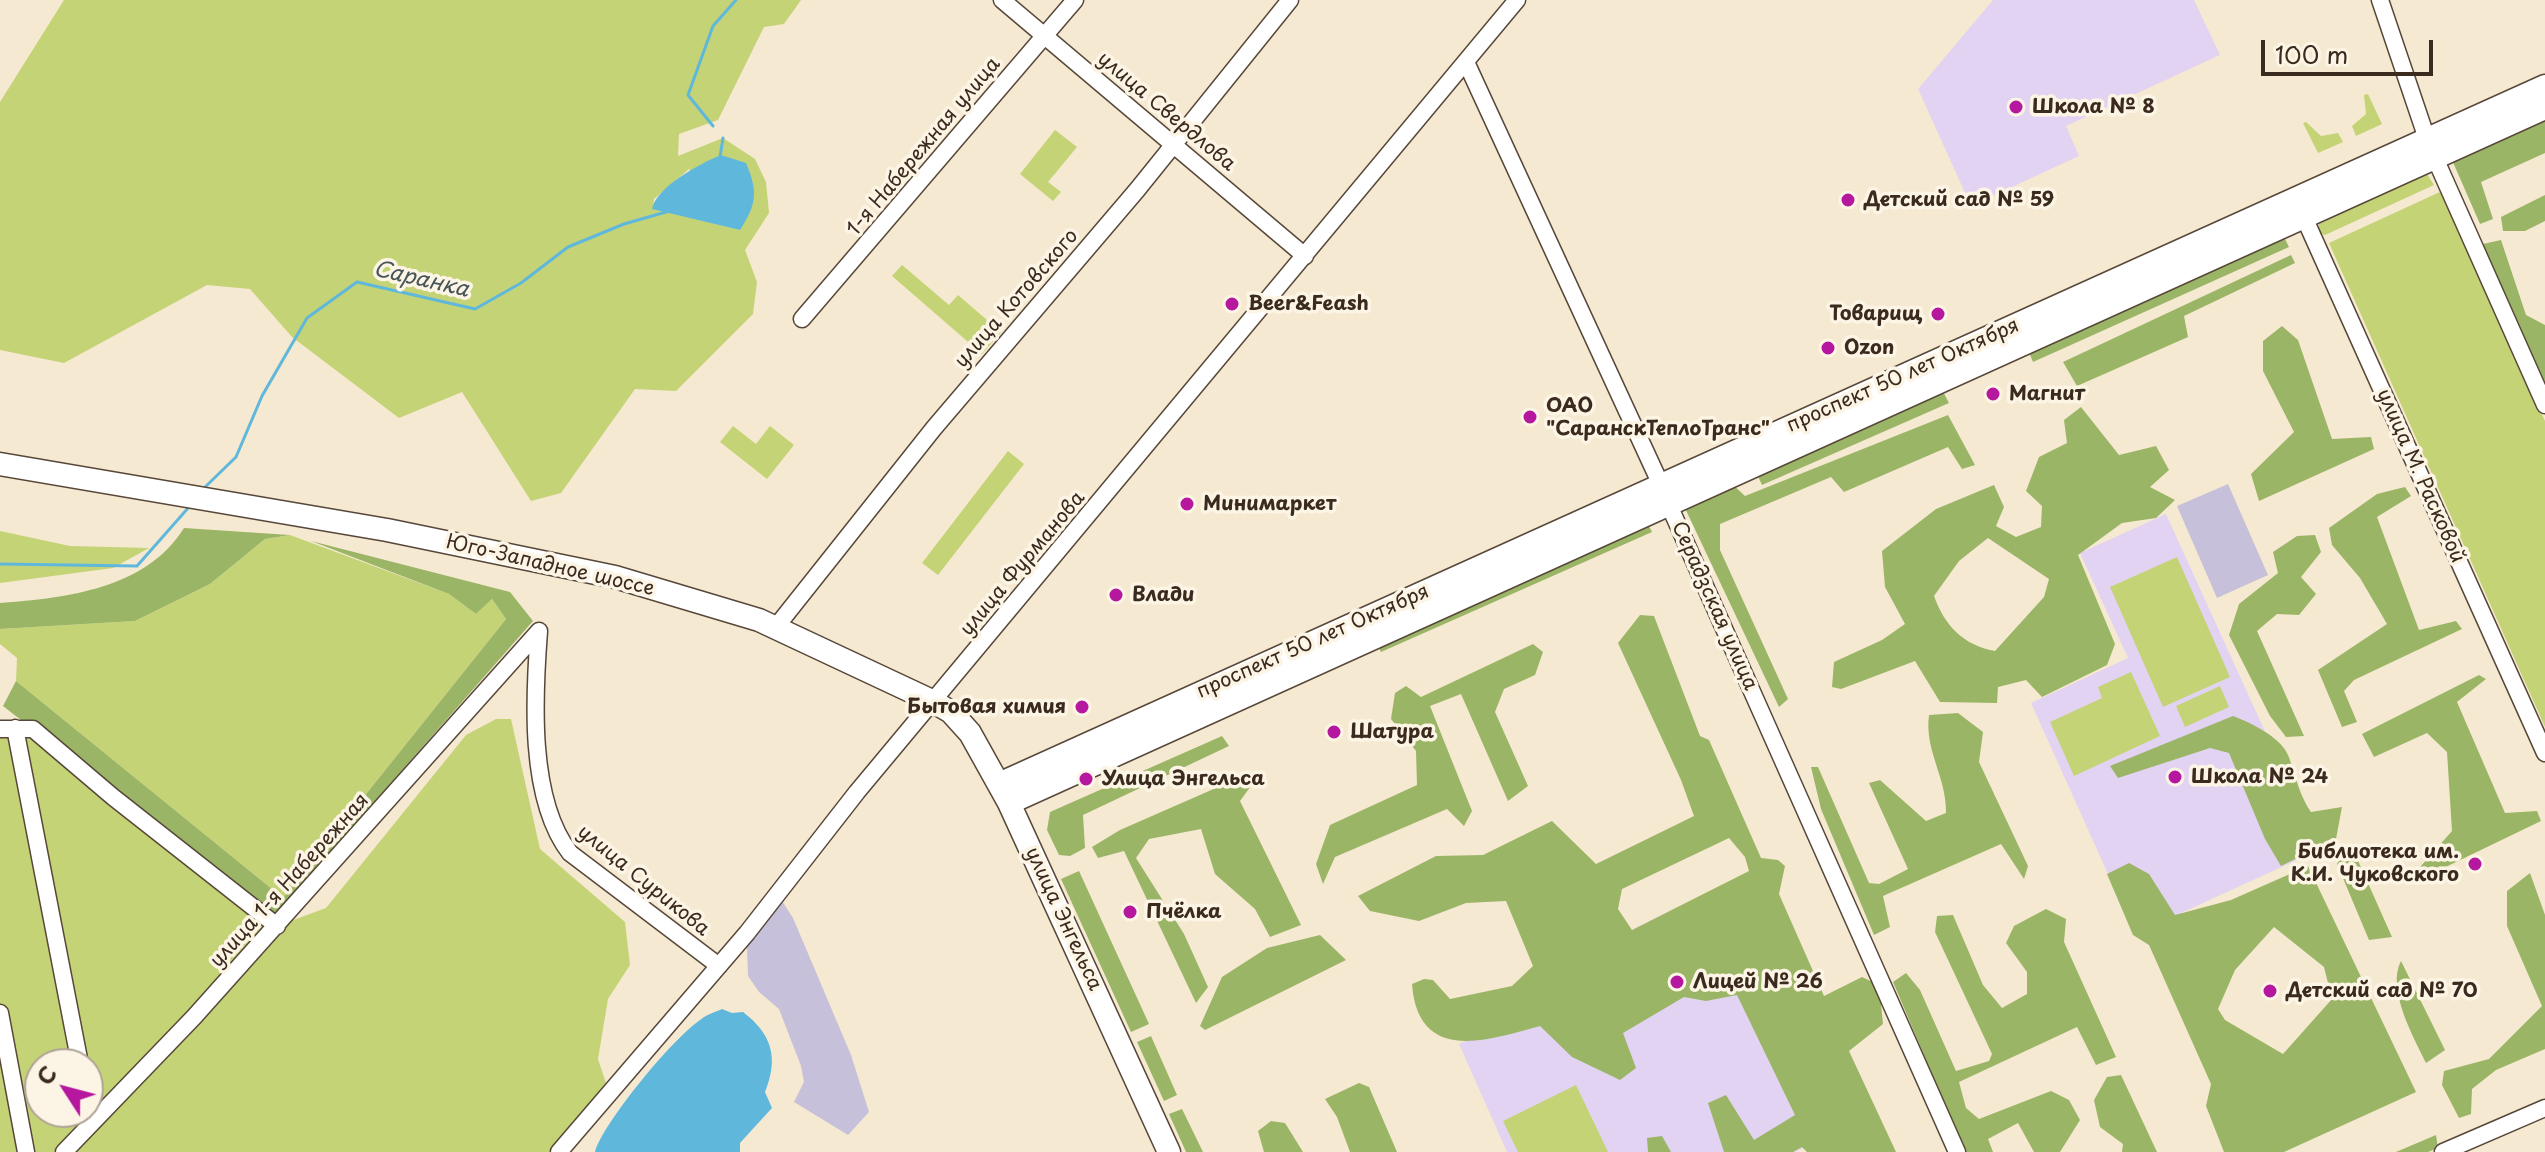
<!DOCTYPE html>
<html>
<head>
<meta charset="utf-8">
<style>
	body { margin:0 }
	#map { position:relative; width:2545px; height:1152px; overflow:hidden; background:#f6e9d1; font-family:"Playpen Sans",sans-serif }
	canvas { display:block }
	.north { position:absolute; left:24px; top:1048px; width:80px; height:80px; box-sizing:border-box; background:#fcf5e5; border:2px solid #afa495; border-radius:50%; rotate:306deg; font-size:22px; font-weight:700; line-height:32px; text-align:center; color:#3b2a1e }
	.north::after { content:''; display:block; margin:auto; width:28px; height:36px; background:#b5179e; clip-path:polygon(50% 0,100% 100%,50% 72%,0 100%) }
	.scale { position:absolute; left:2261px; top:40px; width:172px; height:36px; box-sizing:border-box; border:4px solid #3b2a1e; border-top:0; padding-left:10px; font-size:24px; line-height:28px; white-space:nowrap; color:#3b2a1e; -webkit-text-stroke:6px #fcf5e5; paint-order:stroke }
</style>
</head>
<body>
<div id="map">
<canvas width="2545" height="1152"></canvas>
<div class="north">С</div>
<div class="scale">100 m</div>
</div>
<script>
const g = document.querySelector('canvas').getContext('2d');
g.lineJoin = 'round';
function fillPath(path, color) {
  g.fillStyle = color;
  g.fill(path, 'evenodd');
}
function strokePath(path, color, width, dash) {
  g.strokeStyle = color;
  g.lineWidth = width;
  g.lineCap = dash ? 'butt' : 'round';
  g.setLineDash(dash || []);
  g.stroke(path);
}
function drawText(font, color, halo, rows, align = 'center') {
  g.font = font + ' "Playpen Sans",sans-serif';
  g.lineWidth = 7;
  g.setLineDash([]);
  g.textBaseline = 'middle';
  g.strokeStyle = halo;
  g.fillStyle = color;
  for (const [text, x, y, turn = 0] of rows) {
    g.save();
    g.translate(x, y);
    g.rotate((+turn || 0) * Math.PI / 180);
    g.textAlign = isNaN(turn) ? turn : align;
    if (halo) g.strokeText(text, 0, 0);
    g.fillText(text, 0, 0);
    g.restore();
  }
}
const built = new Path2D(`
	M1993,0H2194L2220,55L2066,126L2079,156L1971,206L1918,89Z
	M2166,514L2319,850L2135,934L2031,703L2128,658L2080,553Z
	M1731,920L1828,1137L1795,1152H1507L1459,1044Z`);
const industrial = new Path2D(`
	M2228,484L2268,575L2217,598L2177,506Z
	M780,898L793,918L851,1055L869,1112L848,1135L794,1102L804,1082L801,1066L779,1009L759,992L748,976L747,946L757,925Z`);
const green = new Path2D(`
	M64,0H801L784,24L764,27L718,120L679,134L678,156L723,138L755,159L766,182L769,213L745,250L757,282L753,314L676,391L635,389L561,493L531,501L462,392L399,418L292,337L250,289L207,285L64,363L0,350V102ZM689,169L740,230L653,208L654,199Z
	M2368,94L2382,124L2356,136L2352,126L2366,114L2364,95Z
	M2306,122L2321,136L2338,133L2343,142L2318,153L2303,123Z
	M1055,130L1077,147L1048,182L1061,192L1053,201L1020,174Z
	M2419,173L2427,174L2434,185L2325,235L2319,233V224Z
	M2442,191L2545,421V727L2329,243Z
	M902,265L949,305L958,295L1001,332L982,354L892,276Z
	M733,426L756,444L770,426L794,445L767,479L720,442Z
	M1008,451L1024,464L938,575L922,563Z
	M0,531L70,546L149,548L113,568L0,583Z
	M290,535L449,594L476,614L492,599L506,619L283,898L16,681L17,658L0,644V629L135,621L210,584L265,539Z
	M2177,557L2230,677L2163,707L2110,587Z
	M2131,672L2160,736L2074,776L2050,722L2102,698L2098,687Z
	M2220,686L2229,707L2185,727L2176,706Z
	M496,719H511L540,849L625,922L630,965L608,999L598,1059L606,1083L550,1152H0V729H33L277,926L326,908L466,735ZM40,1064H88V1112H40Z
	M1576,1085L1608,1152H1518L1503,1121Z`);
const forest = new Path2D(`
	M2545,118V153L2481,182L2493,219L2480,224L2452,160Z
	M2545,195V221L2525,231H2503L2501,217Z
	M2283,235L2289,247L2033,362L2028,350Z
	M2501,240L2526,315L2545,325V387L2483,244Z
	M2291,255L2295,263L2184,316L2188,337L2077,386L2063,362Z
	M2282,326L2298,340L2332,439L2371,437L2374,449L2259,501L2251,474L2294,432L2263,371V341Z
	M1941,388L1949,403L1762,485L1755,470Z
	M2081,407L2119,455L2156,446L2169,470L2150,487L2175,500L2156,518L2122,523L2078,555L2115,644L2107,665L2042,697L2026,680L1998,687L1997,703L1940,702L1915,661L1841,689L1832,687L1834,662L1882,640L1905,624L1885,587L1882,551L1936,509L1994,485L2004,507L1996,526L2016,537L2041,527L2042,506L2026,491L2039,457L2067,443L2064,420ZM1988,538L2049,579L2044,597L1995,651C1963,645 1945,626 1934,596L1959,561Z
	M1948,415L1975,465L1962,469L1948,447L1844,492L1831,477L1720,524V550L1788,699L1779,707L1683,504L1730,482L1745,496Z
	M2405,487L2411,496L2377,517L2419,630L2456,621L2462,629L2354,680L2344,691L2357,722L2342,727L2318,670L2387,624L2360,578L2332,545L2329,528L2377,494Z
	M1647,522L1652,532L1381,652L1376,642Z
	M184,528L290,535L265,539L210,584L135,621L0,629V603C66,598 146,589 184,528Z
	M2315,535L2321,552L2301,577L2316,594L2299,615L2277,614L2257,631L2304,736L2286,737L2270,716L2229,635L2239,604L2278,573L2273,552L2297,536Z
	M311,541L510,592L533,621L277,913L270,915L3,706L16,681L283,898L506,619L492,599L476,614L449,594Z
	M1640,615L1654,616L1700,736L1709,740L1761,858L1778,860L1785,866L1779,894L1824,996L1862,977L1879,985L1883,1024L1849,1051L1896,1152H1807L1802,1147L1793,1152H1724L1708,1103L1726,1095L1754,1140L1795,1115L1737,995L1706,1001L1684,997L1623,1033L1636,1068L1620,1080L1572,1057L1540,1026C1489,1040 1418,1065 1412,984L1424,979L1433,980L1450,999L1512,986L1533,966L1506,901L1466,903L1419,921L1370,911L1358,896L1436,856L1483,855L1552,821L1596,864L1694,816L1681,780L1618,643ZM1729,838L1745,857L1749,871L1632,930L1618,909L1622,889Z
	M1533,644L1543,652L1535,675L1504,689L1495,712L1528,786L1508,801L1461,694L1430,706L1472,811L1464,826L1447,809L1335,857L1323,884L1316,864L1330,825L1417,785L1416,751L1391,719L1395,693L1406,686L1421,697Z
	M2479,675L2486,679L2457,702L2505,813L2537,811L2541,821L2427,876L2421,866L2452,831L2447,752L2427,733L2374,757L2362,734Z
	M1958,713L1983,732L1979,762L2028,866L2024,879L2001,844L1883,896L1890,927L1874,935L1821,809L1811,767H1818L1869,883L1879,884L1908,869L1869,783L1880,780L1926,821L1946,813C1947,778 1924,750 1929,715Z
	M2233,716C2249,722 2281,737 2288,755C2297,777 2297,791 2311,812L2342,807L2336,839L2281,866L2265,839L2229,753L2210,748L2118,778L2110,766Z
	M1222,736L1229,746L1083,815L1085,848L1070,856L1059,855L1047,830L1050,812Z
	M1241,777L1256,779L1240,801L1301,925L1270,937L1255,909L1215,874L1201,829L1149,839L1136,858L1184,934L1208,987L1196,1003L1124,851L1098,858L1092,847L1120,830Z
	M2348,845L2355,854L2392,937L2369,940L2337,864Z
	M2129,863L2149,874L2175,915L2231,900L2308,866L2416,1092L2284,1152H2224L2206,1106L2211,1084L2149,945L2133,935L2107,874ZM2274,927L2324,967L2332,999L2283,1054L2225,1020L2218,1009L2235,970Z
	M1079,871L1149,1024L1131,1032L1061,879Z
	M2530,873L2545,915V1049L2496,1070L2472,1089L2471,1114L2459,1118L2442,1085L2444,1071L2489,1059L2542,1006L2507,926V891Z
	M2046,909L2066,919L2064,942L2116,1057L2096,1065L2077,1027L1959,1082L1966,1108L1979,1119L2051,1091L2069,1100L2080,1120L2060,1152H2034L2018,1123L1988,1139L1993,1152H1965L1893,982L1906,973L1920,990L1956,1071L1989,1061L1992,1054L1935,932L1937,916L1953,915L1983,985L2002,1008L2027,994V972L2006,943L2014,926Z
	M1320,935L1346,960L1205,1030L1200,1026L1222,977L1267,948Z
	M2401,961L2445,1050L2426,1063C2414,1038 2386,989 2401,961Z
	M1151,1036L1177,1095L1164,1101L1137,1042Z
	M2121,1075L2157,1152H2122L2123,1144L2100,1127L2094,1100L2107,1077Z
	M1359,1083L1369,1087L1397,1152H1350L1337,1117L1325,1099Z
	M1182,1109L1203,1152H1186L1169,1114Z
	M1271,1121L1285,1123L1303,1152H1264L1258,1131Z
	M2436,1135L2438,1148L2428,1152H2396Z
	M1662,1136L1671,1152H1648L1647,1138Z`);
const water = new Path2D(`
	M721,155L746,163C758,191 757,204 740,230L652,209C656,187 701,163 721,155Z
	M722,1009L732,1013L743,1012C772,1034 779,1058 765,1092L772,1108L740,1143V1152H595C603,1123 673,1038 700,1020C706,1015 715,1012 722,1009Z`);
const stream = new Path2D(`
	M713,126L688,95L713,26L736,0
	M720,157L723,138
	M201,491L236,457L262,396L307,318L357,282L475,309L521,283L568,247L624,224L673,210
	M0,564L137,566L189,507`);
const minor = new Path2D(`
	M1002,0L1305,256
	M2380,0L2427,139
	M1466,62L1661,485
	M2435,158L2545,405
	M2304,217L2545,753
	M802,319L1075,0
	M1669,505L1957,1152
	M776,627L934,428L1137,190L1290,0
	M539,631C534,696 528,799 570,853L719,966
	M15,728L80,1064
	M0,729H33L113,797L277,926
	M0,1013L26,1152
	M88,1103L92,1123
	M64,1152L194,1017L539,631
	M559,1152L747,933L857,792L1517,0
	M2443,1152L2545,1108`);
const major = new Path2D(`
	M0,464L387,530L615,577L759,620L934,702L951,712L970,733L1009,803L1169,1152
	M999,784L2545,86
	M1009,803L2545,108`);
const markers = [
	[2016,107,8,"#b5179e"],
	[1848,200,8,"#b5179e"],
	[1232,304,8,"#b5179e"],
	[1938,314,8,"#b5179e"],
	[1828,348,8,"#b5179e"],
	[1993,394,8,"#b5179e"],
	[1530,417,8,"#b5179e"],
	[1187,504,8,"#b5179e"],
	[1116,595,8,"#b5179e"],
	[1082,707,8,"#b5179e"],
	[1334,732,8,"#b5179e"],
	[2175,777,8,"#b5179e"],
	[1086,779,8,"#b5179e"],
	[2475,864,8,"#b5179e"],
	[1130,912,8,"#b5179e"],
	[1677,982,8,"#b5179e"],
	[2270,991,8,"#b5179e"]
];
const poiNames = [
	["Школа № 8",2032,107],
	["Детский сад № 59",1864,200],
	["Beer&Feash",1248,304],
	["Товарищ",1922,314,"right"],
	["Ozon",1844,348],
	["Магнит",2009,394],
	["ОАО",1546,406],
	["\"СаранскТеплоТранс\"",1546,429],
	["Минимаркет",1203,504],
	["Влади",1132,595],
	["Бытовая химия",1066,707,"right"],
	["Шатура",1350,732],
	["Школа № 24",2191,777],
	["Улица Энгельса",1102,779],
	["Библиотека им.",2459,852,"right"],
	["К.И. Чуковского",2459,875,"right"],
	["Пчёлка",1146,912],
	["Лицей № 26",1693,982],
	["Детский сад № 70",2286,991]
];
const streetNames = [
	["улица Свердлова",1166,112,40],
	["1-я Набережная улица",924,147,-50],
	["улица Котовского",1017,299,-49],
	["проспект 50 лет Октября",1903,376,-24],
	["улица М. Расковой",2420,476,66],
	["улица Фурманова",1023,564,-50],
	["Юго-Западное шоссе",550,566,13],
	["Серадзская улица",1714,606,66],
	["проспект 50 лет Октября",1313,642,-24],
	["улица 1-я Набережная",290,881,-48],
	["улица Сурикова",643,881,39],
	["улица Энгельса",1063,919,65]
];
const waterNames = [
	["Саранка",421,280,13]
];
fillPath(built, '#e3d3f2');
fillPath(industrial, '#c6c0da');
fillPath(green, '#c4d375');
fillPath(forest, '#9bb566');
fillPath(water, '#5fb8dc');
strokePath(stream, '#5fb8dc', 3);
strokePath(minor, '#574739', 19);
strokePath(major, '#574739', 25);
strokePath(minor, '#fff', 16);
strokePath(major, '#fff', 22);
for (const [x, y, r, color] of markers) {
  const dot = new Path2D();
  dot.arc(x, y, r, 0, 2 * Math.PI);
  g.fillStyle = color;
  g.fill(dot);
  strokePath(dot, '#fcf5e5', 3);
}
drawText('bold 20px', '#3b2a1e', '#fcf5e5', poiNames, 'left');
drawText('20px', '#3b2a1e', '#fcf5e5', streetNames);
drawText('italic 22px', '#465557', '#fcf5e5', waterNames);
</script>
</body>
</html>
